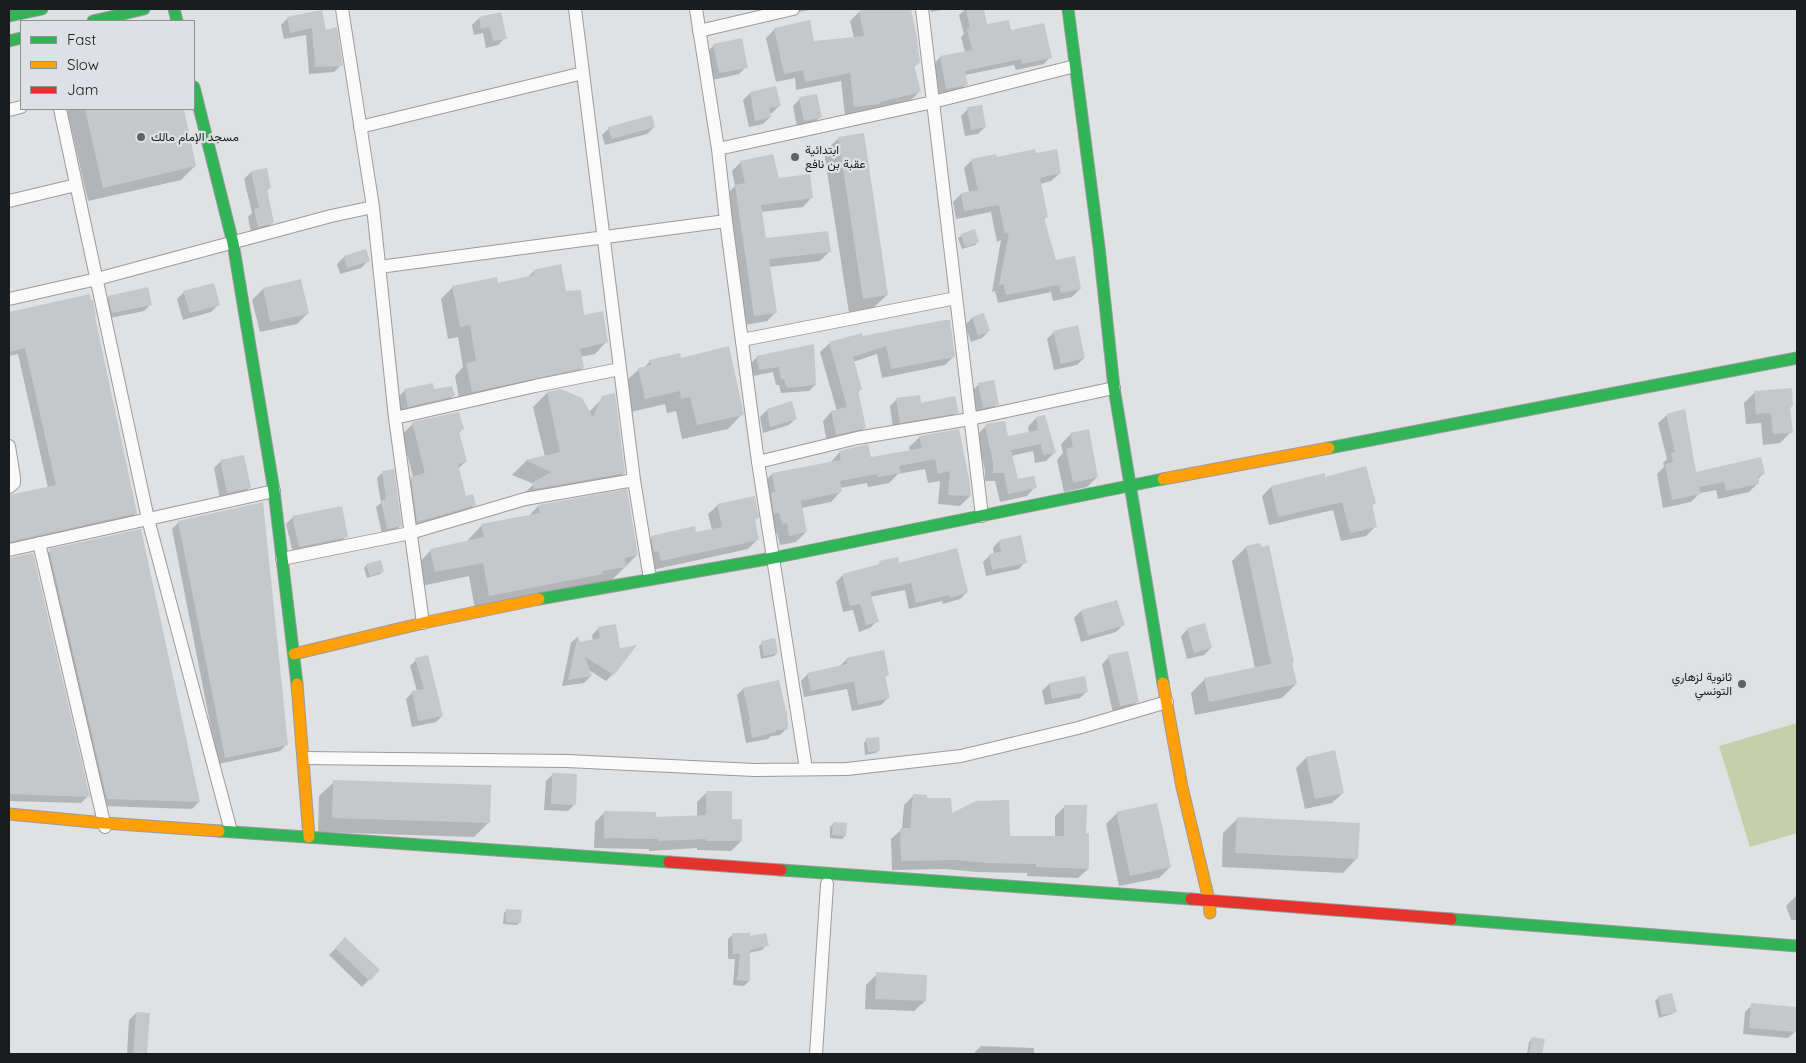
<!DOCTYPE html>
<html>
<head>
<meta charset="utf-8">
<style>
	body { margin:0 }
	#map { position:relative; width:1806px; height:1063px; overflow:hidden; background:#dfe1e3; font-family:Quicksand,sans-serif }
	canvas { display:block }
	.frame { position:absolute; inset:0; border:10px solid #1a1c1d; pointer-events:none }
	.legend { position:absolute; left:20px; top:20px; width:175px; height:90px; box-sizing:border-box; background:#dde1e5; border:1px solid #8f9295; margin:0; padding:6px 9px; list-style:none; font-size:15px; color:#1a1c1d }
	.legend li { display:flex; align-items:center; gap:10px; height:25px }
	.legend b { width:25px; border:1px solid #8f9295 }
</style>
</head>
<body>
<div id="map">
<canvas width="1806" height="1063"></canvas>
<div class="frame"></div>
<ul class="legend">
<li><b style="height:6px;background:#30b455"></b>Fast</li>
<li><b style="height:6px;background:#ff9f0a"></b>Slow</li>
<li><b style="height:6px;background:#e5322d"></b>Jam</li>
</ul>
</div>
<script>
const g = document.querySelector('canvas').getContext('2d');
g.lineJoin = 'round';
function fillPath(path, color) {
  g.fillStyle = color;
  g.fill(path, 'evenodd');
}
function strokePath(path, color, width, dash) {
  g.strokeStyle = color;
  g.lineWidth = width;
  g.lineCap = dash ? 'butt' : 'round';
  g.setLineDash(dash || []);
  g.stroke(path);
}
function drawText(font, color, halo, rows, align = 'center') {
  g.font = font + ' Quicksand,Vazirmatn,sans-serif';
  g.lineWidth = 4.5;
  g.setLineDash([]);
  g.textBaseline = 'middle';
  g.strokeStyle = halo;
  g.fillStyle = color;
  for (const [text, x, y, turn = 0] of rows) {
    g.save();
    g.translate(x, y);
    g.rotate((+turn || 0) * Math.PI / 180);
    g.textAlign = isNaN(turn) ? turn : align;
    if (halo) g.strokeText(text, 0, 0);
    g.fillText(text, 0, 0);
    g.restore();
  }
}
const green = new Path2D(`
	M1797,723V833L1750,847L1719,746Z`);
const shadow = new Path2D(`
	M793,9H815L794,13Z
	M873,9H909L916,38L919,62L914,67L919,92L910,101L845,115L841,81L796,90L795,78L776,82L766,38L775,29L813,43L854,38L850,21L859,12Z
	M930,9H947L931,12Z
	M966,9H983L986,26L1010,32L1050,57L1044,64L1016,70L1014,65L965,75L966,84L960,91L939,95L934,64L940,57L965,52L961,37L964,34L959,15Z
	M288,18L325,31L341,65L334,72L309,74L306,35L284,39L281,25Z
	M479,18L505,38L498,45L486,48L483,33L474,35L472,25Z
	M714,45L746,67L739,74L712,80L707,52Z
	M750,93L779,106L772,113H769L770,117L763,124L749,127L743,100Z
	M800,99L821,116L814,123L797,127L793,106Z
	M67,109H183L195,166L181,180L88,201Z
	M968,109L985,127L978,134L965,136L961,116Z
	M654,127L647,134L605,145L602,135L609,128Z
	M839,138L887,295L872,309L849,313L824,152Z
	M1035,154L1060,173L1051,181L1040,184L1046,217L1044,220L1055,262L1080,289L1072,297L1053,301L1051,292L998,303L995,291L992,292L1001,240L997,242L991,212L956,219L953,202L961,194L969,192L964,168L972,160Z
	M741,162L812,197L803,207L761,212L765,240L829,252L820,261L769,267L776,312L767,321L745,325L726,195L735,186L732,171Z
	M251,172L270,188L266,191L273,222L266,229L251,233L248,217L252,213L244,179Z
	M962,235L978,242L975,245L962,249L958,238Z
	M344,257L368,261L361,268L340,274L337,264Z
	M533,272L565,292L583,316L607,341L595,354L580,357L583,368L570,380L460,403L455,376L463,367L458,337L448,339L441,299L453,287L497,284L527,278Z
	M263,289L307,314L297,324L260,332L252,300Z
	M184,292L218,305L211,312L183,320L177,299Z
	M89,295L136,513L129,520L9,547V497L48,488L18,354L9,356V313Z
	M109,297L151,304L144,311L105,319L102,304Z
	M983,314L989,331L982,338L971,342L965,325L972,318Z
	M1054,332L1084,358L1077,365L1054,370L1047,339Z
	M861,335L862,338L954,356L945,365L882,378L877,354L853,362L861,389L857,393L864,428L856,437L827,443L823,421L831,412L837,411L820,352L829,344Z
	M813,346L815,385L809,391L781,393L779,385H776L773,372L753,376L751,363L757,357Z
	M680,359L742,414L728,429L682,439L676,411L667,413L665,404L631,412L624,383L639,369L644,368L650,361Z
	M979,384L997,404L990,411L976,414L972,391Z
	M405,390L433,391L453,396L440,409L395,420L391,404Z
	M561,390L589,412L603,398L624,473L610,487L519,498L534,484L512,475L526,461L545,457L533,407L547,393Z
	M1755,392L1792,406L1789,409L1791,432L1780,443L1763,445L1761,423L1746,424L1744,403Z
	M897,399L920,404L957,412L950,419L893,429L890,406Z
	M767,410L796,418L789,425L763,433L760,417Z
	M1667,415L1695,474H1763L1757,480L1758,483L1749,492L1718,499L1716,490L1700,493L1691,502L1663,508L1657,474L1664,467L1663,463L1667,459L1658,423Z
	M1036,418L1055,452L1046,461L1035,463L1033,451L1011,456L1017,481L1035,487L1027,496L1000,502L995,481H985V471L977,435L987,425L1008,438L1029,433L1028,427Z
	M413,424L462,429L459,433L466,461L458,469L465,498L474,505L464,515L407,532L401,488L413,477L402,434Z
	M958,430L970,496L960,506L938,504L940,481L928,483L925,469L898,474L889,483L868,487L867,483L840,488L841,491L831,502L801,508L806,532L796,542L780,545L777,533L772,534L762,484L772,474L830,463L840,452L870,459L910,451L909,447L920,437Z
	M1071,434L1097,477L1087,487L1064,492L1057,460L1063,453L1061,444Z
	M221,461L249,488L242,495L220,499L214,468Z
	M383,472L400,526L395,532L382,534L376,507L381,503L377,478Z
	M1324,475V478L1375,503L1371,506L1376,526L1366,536L1341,541L1333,510L1269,525L1262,496L1271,487Z
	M626,491L637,555L611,581L475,609L469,576L421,586L417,565L431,550L468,542V540L482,525L528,517L538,506Z
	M718,505L757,518L754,521L758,539L748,549L652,570L643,547L652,537L695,534L712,530L708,514Z
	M293,517L346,536L340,543L293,553L286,524Z
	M179,522L287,744L280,751L218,764L172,529Z
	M999,541L1025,562L1019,569L986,576L983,562L989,556L994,555L993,548Z
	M1246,547L1293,662L1291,664L1296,684L1282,698L1195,715L1191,693L1205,679L1255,668L1232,561Z
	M49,551L199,802L192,809L100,806L42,558Z
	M32,554L88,796L81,803L9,801V559Z
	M880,563L898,564L967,592L960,599L943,604L942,601L909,609L905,590L870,597L877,621L870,628L859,632L853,610L843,612L836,582L843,575L876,567Z
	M367,565L383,571L380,574L367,578L364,568Z
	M1081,611L1123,625L1116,632L1081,642L1074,618Z
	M599,628L613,674L606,681L589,670L591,676L584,683L562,686L571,643L577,637L579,644L593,641L592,635Z
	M1188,629L1211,648L1204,655L1187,659L1181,636Z
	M762,643L777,653L774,656L761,659L759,646Z
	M1109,657L1138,701L1131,708L1113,713L1102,664Z
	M847,659L888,674L884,678L888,698L881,705L852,711L847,689L804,697L801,681L808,674L840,666Z
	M416,660L442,716L436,722L412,727L406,699L413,692L417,691L410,666Z
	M778,681L786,729L780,735L771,736L768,739L746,743L737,695L743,689Z
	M1049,684L1087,691L1080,698L1045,705L1042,691Z
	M867,739L879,750L876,753L865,755L864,743Z
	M1306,758L1343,793L1332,803L1305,809L1296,768Z
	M553,774L575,804L568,811L544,810L546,781Z
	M334,782L489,822L474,837L318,832L319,796Z
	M707,792L730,820L741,841L731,851L697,850V848L649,851V849L594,848L595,822L605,812L654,818L697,817V802Z
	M914,795L925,800L950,815L1012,837H1055V816L1065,806L1085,834L1088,869L1078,878L1027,876V873L977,872L945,869L892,870L891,839L902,829L904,805Z
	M1117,813L1170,867L1159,878L1119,886L1106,824Z
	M1238,818L1357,858L1343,873L1222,867L1223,833Z
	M834,823L845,836L842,839L830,838V827Z
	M1797,895V920H1791L1786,906Z
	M507,910L520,922L517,925L503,924L504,913Z
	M733,934L749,937L767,945L762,950L749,953V981L744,986L733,985L735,959H728V939Z
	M345,939L378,970L362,987L329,955Z
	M877,974L925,1001L914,1011L865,1009L866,985Z
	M1658,998L1676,1011L1672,1014L1659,1018L1655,1001Z
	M1752,1005L1797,1008L1796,1031L1788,1038L1743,1034L1745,1012Z
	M136,1013L149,1014L146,1054H127L129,1020Z
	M1532,1038L1543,1040L1541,1054H1527L1529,1042Z
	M981,1046L1034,1048V1054H973Z`);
const building = new Path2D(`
	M867,9H911L917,38L920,63L914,65L921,92L880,102V104L854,107L850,73L805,82L803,70L784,74L774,28L810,20L814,41L864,36L859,11Z
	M966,9H984L987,24L1009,20L1011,30L1044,23L1052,58L1022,64L1021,59L965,71L968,85L946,89L940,56L972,50L967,29L970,28Z
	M322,10L326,30L337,27L343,66L315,67L312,28L290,33L287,17Z
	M501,12L507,39L493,41L490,27L481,29L479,17Z
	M742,38L748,68L719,73L713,44Z
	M776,86L781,106L769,108L771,117L755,121L750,92Z
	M817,94L822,117L804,121L799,97Z
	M982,105L986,127L971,130L967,107Z
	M85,109H184L196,166L103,188Z
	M652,115L655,127L612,139L608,127Z
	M864,133L888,295L863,299L838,137Z
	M1035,149L1036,153L1057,149L1061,173L1040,178L1048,217L1044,218L1056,260L1075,256L1081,289L1061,293L1059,285L1006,295L1003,284L999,285L1009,233L1005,234L999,205L964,211L961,193L978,190L971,159L996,154L997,157Z
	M773,154L779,178L810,174L813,198L761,205L766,238L828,231L831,252L769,259L777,313L754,316L735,185L745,183L740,161Z
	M267,168L271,188L267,189L274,223L258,227L254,209L259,208L251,171Z
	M975,229L979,242L965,247L961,234Z
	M366,249L370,261L347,268L344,256Z
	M561,264L566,291L581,290L584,315L603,311L608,342L580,349L584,368L472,392L466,363L476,361L470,325L460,327L452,286L497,277L498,283L534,275L533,270Z
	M301,279L309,314L270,322L263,288Z
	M214,283L220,305L190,313L183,291Z
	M148,287L152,305L112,313L108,296Z
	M90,294L91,300H93L96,317H95L137,513L9,542V495L56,485L25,348L9,352V312Z
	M984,313L990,331L978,336L972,317Z
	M944,320H950L955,357L891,369L886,346L853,357L862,389L858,390L866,428L836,435L831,411L847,407L829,342L862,333L863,336Z
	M1078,325L1085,358L1061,364L1053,331Z
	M814,344L816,385L787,388L784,379L781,380L779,367L759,370L756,356Z
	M729,346L744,415L697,425L690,397L681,399L680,391L645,399L638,368L651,365L649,360L680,353L681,358Z
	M994,380L999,405L983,408L978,383Z
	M433,383L434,389L452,386L455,396L408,407L404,389Z
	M1792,388L1793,406L1790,407L1793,433L1773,434L1771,413L1756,414L1754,391Z
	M561,389L582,398L593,417L602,396L615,393L625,473L534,489L532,483L551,472L525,460L560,452L547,392Z
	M920,395L921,403L955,396L959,413L900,423L896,398Z
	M792,401L797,419L770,427L767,409Z
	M1685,409L1696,472L1761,457L1765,474L1758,476L1759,484L1726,491L1724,482L1699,487L1701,494L1672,500L1665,464L1673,462L1671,453L1675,452L1666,414Z
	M459,412L464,429L459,431L467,462L458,464L466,496L473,494L476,505L417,522L411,477L425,473L412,422Z
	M1045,415L1056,453L1043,455L1041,444L1011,450L1018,479L1034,476L1037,488L1008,494L1004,473H993V462L985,426L986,424L1005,421L1008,436L1038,430L1036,417Z
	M959,429L969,479L971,496L948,495L950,471L938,474L935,459L899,466L901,473L878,477L877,474L840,481L842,492L801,501L807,532L789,536L787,523L782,524L779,513L774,514L771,493L775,492L772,473L841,460L839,451L868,444L871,457L922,448L919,436Z
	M1089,429L1098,477L1073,483L1066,449L1073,447L1070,433Z
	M244,455L251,488L227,493L220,460Z
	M1366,466L1376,503L1372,504L1377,527L1350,533L1342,502L1278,517L1271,486L1325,473V477Z
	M394,469L402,526L387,529L381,501L386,499L382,471Z
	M627,489L638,555L625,558L626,567L602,571L603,574L489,596L483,563L435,572L430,549L484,537L481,524L540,513L538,505Z
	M755,496L759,518L755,519L759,540L661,561L658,551L654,552L651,536L695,526L696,532L722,527L717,504Z
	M263,502L288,745L225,758L178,521Z
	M342,506L348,537L299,547L292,516Z
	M141,529L200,802L107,799L49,549Z
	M1021,535L1027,563L992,570L989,554L1001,552L999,540Z
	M1260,543L1262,547L1269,545L1294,663H1292L1297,684L1209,702L1204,678L1271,664L1246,546Z
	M957,548L968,592L950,598L949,595L916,603L911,583L870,592L879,622L866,625L860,604L850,606L842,574L880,564L879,561L898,557L899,563Z
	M33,553L90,797L9,794V558Z
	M381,560L384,571L370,576L366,564Z
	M1117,600L1125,625L1088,636L1081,610Z
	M1205,623L1212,648L1194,653L1187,628Z
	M616,624L620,648L637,645L614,675L585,657L592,676L568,680L578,635L580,642L600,638L598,627Z
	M775,638L778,653L764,656L761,641Z
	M884,650L889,675L885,676L890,698L858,705L854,682H851L811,691L807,673L847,664L846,658Z
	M1128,651L1139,702L1120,706L1108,655Z
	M428,655L443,716L418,721L412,691L424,689L415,658Z
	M1085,676L1088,692L1052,699L1049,683Z
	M779,680L786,711H787L788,729L776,730V732L752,738L749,720H750L743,688Z
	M879,737L880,751L868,752L866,738Z
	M1335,750L1344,793L1315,799L1306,757Z
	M552,773L577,774L576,805L551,804Z
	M333,780L491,785L490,823L332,818Z
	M706,791H732V819H742V841H706V839L658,841V839L604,838V811L656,812V817L706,815Z
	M913,794L927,795V798H951L952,813L976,801L1009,800L1010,835L1012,836H1064V805H1087L1086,833H1089V869L1036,867V864L987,863L955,860L901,861L900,828H910Z
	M1157,803L1171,867L1130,876L1116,812Z
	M1237,817L1360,823L1358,859L1235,853Z
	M833,822L847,823L846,836L832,835Z
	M506,909L522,910L521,923L506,922Z
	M732,933H750V936L766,933L769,946L750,950V981L737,980L740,954H733Z
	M345,937L380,970L370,981L335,948Z
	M876,972L927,975L926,1001L875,999Z
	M1672,993L1677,1012L1662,1015L1658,996Z
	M1751,1003L1797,1007V1032L1749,1028Z
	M136,1012L150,1013L147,1054H133Z
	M1532,1037L1545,1039L1542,1054H1529Z`);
const street = new Path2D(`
	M342,9L373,207L395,418L423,623
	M575,9L634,480L650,579
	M696,9L718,149L726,221L758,462L806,769
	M922,9L982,516
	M699,31L793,9
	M60,109L148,519L231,831
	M9,110L21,107
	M360,127L583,73
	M718,149L933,102L1075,66
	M9,201L76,185
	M379,267L726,221
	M9,299L97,279L331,216L373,207
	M742,340L956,298
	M395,418L535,386L620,369
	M9,446L14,478V483L9,487
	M758,462L857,438L970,419L1114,388
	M39,543L105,827
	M9,550L274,491
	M282,559L410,533L525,499L634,480
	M304,758L567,761L754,770L847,769L961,756L1078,728L1167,702
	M816,1054L827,884`);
const fast = new Path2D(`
	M174,9L177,21
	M1068,9L1099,247L1114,388L1163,683
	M9,16L42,9
	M93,21L144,9
	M9,41L21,38
	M194,87L233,243L274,491L297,684
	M1329,448L1797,358
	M539,599L773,558L1163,479
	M219,831L669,862
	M781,870L1191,899
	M1451,919L1797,946`);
const slow = new Path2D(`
	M1163,479L1329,448
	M294,654L423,623L539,599
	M1163,683L1182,787L1209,900L1210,913
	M297,684L309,837
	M9,814L104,823L219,831`);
const jam = new Path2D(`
	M669,862L781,870
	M1191,899L1451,919`);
const markers = [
	[141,137,5,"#5f6162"],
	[795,157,5,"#5f6162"],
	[1742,684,5,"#5f6162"]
];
const poiNames = [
	["مسجد الإمام مالك",151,137],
	["ابتدائية",805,150],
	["عقبة بن نافع",805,164],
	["ثانوية لزهاري",1732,677,"right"],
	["التونسي",1732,691,"right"]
];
fillPath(green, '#c5d0aa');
fillPath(shadow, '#0003');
fillPath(building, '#c6c7c9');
strokePath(street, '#9a9b9d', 14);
strokePath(fast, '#9a9b9d', 13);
strokePath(slow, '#9a9b9d', 13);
strokePath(jam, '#9a9b9d', 13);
strokePath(street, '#fafafb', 12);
strokePath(fast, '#30b455', 11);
strokePath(slow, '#ff9f0a', 11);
strokePath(jam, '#e5322d', 11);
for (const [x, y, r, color] of markers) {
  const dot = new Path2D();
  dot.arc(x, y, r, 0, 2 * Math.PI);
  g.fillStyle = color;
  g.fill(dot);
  strokePath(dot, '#dde1e5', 2);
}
drawText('12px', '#1a1c1d', '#dde1e5', poiNames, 'left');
</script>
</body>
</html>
